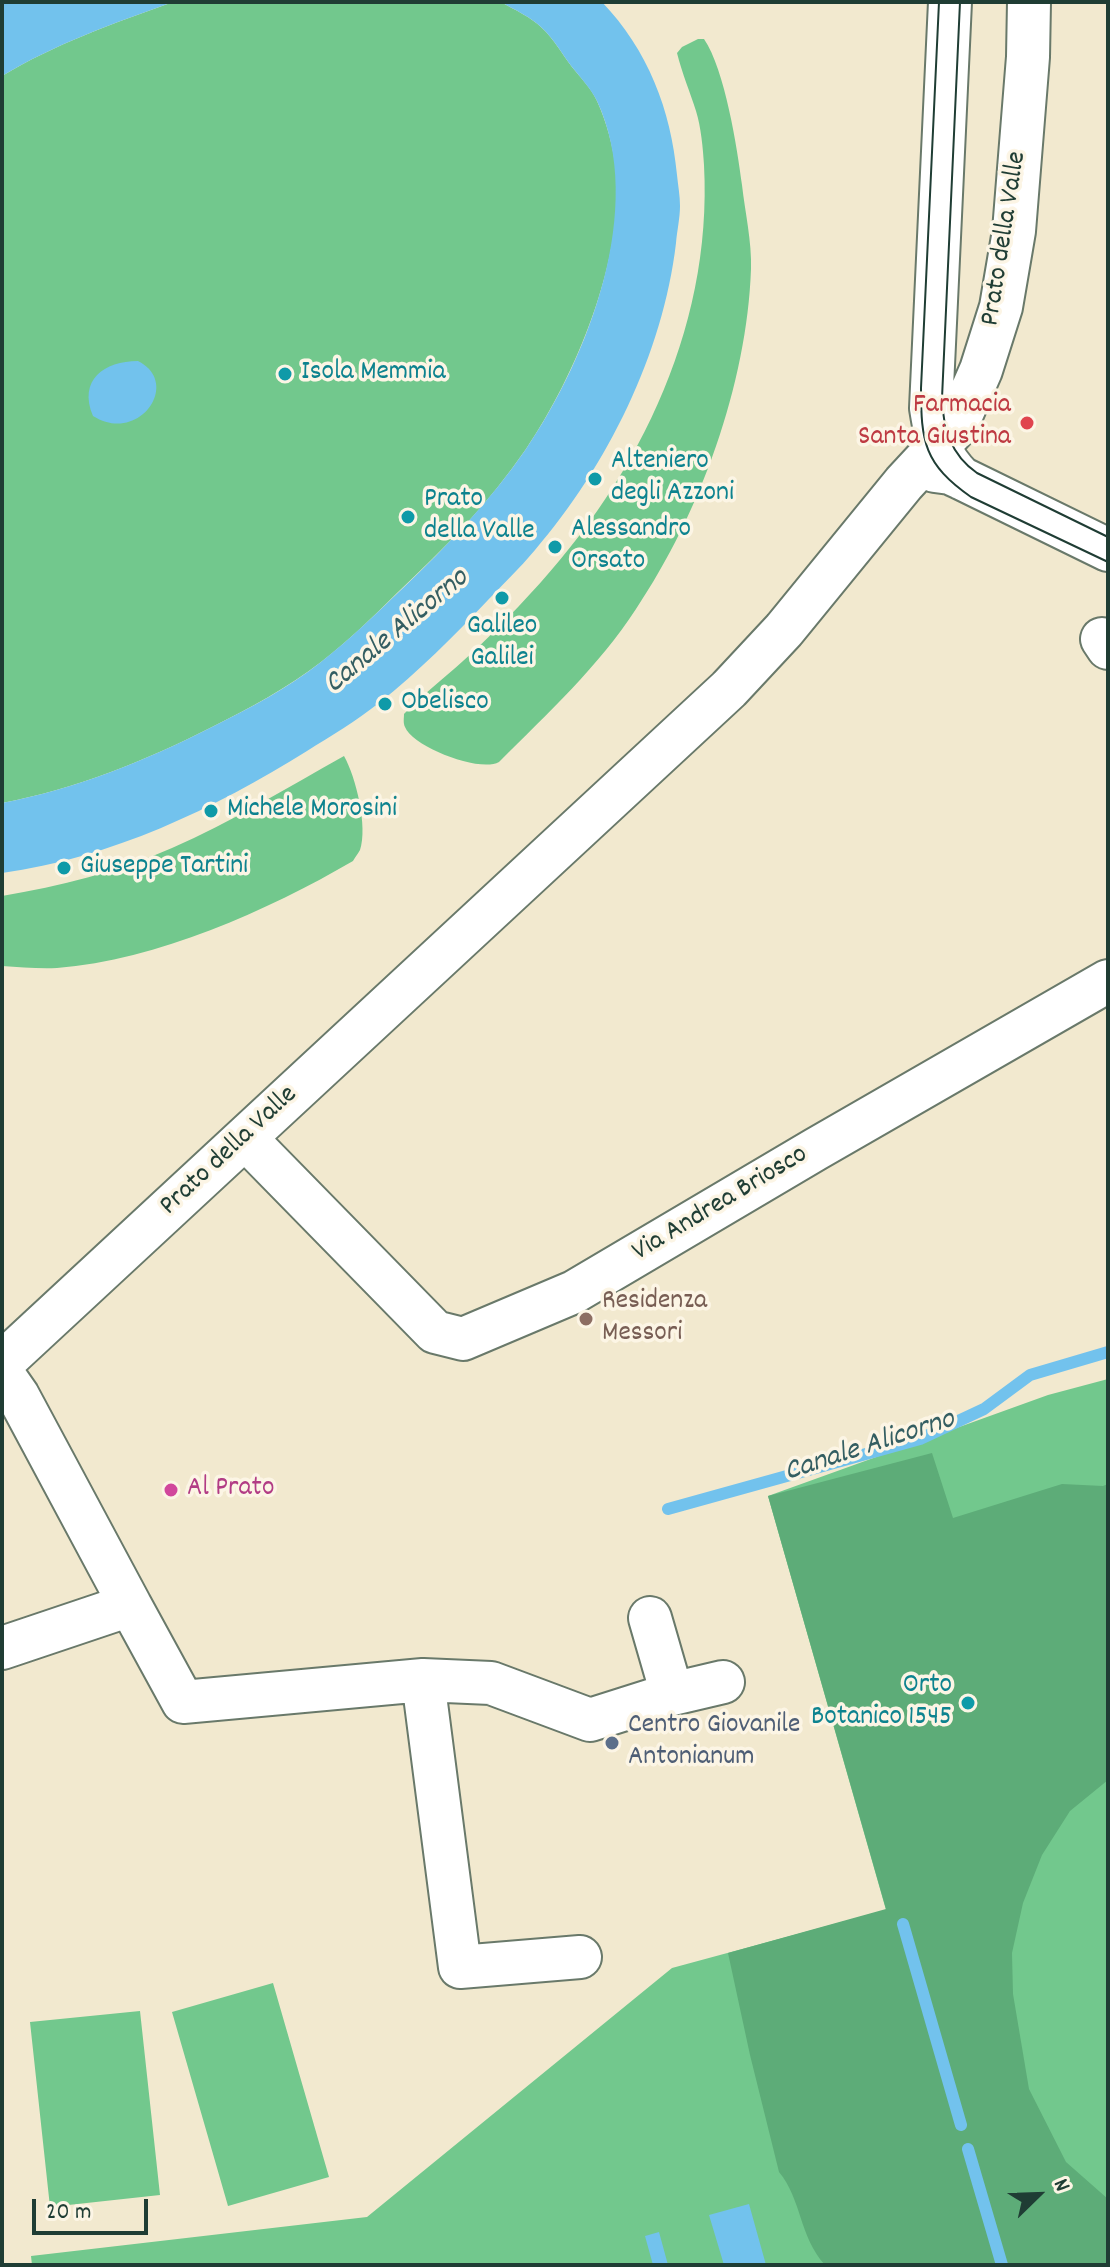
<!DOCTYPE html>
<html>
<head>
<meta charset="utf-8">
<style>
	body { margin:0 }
	#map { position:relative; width:1110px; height:2267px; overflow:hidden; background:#f2e9cf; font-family:Dekko,sans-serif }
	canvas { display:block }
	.frame { position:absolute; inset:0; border:4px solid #1f3d34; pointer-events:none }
	.north { position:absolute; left:998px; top:2155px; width:80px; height:80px; -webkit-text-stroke:6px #fcf5e5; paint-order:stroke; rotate:67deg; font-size:22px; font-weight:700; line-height:32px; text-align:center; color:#1f3d34 }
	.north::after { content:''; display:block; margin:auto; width:28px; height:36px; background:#1f3d34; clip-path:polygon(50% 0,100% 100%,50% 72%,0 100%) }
	.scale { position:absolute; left:32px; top:2199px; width:116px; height:36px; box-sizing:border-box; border:4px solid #1f3d34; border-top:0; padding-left:10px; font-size:24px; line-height:28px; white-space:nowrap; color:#1f3d34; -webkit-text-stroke:6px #fcf5e5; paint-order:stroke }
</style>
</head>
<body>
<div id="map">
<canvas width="1110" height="2267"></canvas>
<div class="frame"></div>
<div class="north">N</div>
<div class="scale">20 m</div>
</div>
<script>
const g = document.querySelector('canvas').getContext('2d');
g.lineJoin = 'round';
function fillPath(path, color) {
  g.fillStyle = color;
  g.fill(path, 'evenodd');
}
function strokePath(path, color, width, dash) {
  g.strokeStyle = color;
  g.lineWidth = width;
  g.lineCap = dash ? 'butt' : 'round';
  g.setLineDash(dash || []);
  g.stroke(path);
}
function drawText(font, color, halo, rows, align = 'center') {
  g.font = font + ' Dekko,sans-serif';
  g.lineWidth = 7;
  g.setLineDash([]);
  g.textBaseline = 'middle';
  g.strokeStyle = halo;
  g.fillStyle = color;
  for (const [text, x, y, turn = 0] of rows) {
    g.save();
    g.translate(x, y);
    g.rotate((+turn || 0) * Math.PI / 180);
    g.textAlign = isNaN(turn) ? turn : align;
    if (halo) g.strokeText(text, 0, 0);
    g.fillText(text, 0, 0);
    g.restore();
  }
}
const green = new Path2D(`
	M173,2H501C515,10 531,17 542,28C554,39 562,54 572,67C580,77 591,88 597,101C607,123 613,146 616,170C625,258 575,377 526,449C489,503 445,548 397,593C373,617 348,641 321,662C287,688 250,708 212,727C145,761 76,789 2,803V76C55,44 114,23 173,2Z
	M698,39H704C725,70 737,147 742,185C745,212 752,242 751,269C747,384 700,514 636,609C599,666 547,714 499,762C480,773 413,747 405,727C403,723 404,718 404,714C422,695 443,679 463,661C482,644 501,625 519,606C633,488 713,333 704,165C703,148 701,127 696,111C690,92 682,73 677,53L682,47Z
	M344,756C356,777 368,827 360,850C358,854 355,857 353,861C267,911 157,960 57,968C39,969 20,967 2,966V896C60,886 118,872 172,848C231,822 287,788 344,756Z
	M1108,1379V2265H32L31,2256L367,2217L672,1968L886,1910L768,1496L1048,1395Z
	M273,1983L329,2177L228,2206L172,2012Z
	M140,2011L160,2195L50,2207L30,2022Z`);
const forest = new Path2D(`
	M932,1453L953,1518L1062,1484L1103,1486L1108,1484V1780L1070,1811L1042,1855L1023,1903L1012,1953L1013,1994L1029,2089L1066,2162L1108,2199V2265H825C799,2236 802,2200 779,2172L750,2055L728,1953L886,1909L768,1496Z`);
const water = new Path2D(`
	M2,2H173C114,23 55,44 2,76Z
	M501,2H602C648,50 671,110 677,175C678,185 680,196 680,206C680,218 677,231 676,243C663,354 607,466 535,550C520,568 503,584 488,600C454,636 418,672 379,703C356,721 331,736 307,751C214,809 111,858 2,873V803C76,789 145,761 212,727C250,708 288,688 321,662C350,639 376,614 402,589C448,545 490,501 526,449C588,358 647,207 597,101C591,89 580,77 572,67C562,54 554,39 542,28C531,17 515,10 501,2Z
	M138,361C182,383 139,445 93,416C78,380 104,361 138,361Z
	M749,2204L766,2265H724L709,2215Z
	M659,2232L668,2265H653L645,2236Z`);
const stream = new Path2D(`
	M668,1509L920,1439L984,1409L1030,1375L1108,1352
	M903,1924L961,2125
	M968,2149L1002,2265`);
const minor = new Path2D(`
	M950,2L931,408C936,439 938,455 961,478
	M935,471L950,473L961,478L1108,550
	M1102,639L1108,648
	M245,1138L435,1332L463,1339L574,1292L816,1149L1108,981
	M2,1363L729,689L784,630L904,483L956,427L981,370L1001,307L1014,231L1028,57L1029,2
	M2,1373L18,1396L130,1605L2,1648
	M130,1605L183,1702L423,1680L460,1967L580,1957
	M650,1618L672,1694
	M423,1680L491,1683L590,1720L672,1694L723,1682`);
const tram = new Path2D(`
	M939,2L921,388C921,442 924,464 971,497L1108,562
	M960,2L942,398C943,429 951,455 977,473L1108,537`);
const markers = [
	[285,374,8,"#0f9aa8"],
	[1027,423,8,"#e0444e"],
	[595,479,8,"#0f9aa8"],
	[408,517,8,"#0f9aa8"],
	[555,547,8,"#0f9aa8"],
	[502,598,8,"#0f9aa8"],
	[385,704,8,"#0f9aa8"],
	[211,811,8,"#0f9aa8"],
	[64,868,8,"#0f9aa8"],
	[586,1319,8,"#8d6e63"],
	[171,1490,8,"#d1479c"],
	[968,1703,8,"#0f9aa8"],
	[612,1743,8,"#5c6f8a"]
];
const streetNames = [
	["Prato della Valle",1006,239,-81],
	["Prato della Valle",230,1152,-43],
	["Via Andrea Briosco",721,1205,-31]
];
const cultureNames = [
	["Isola Memmia",301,374],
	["Alteniero",611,463],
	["degli Azzoni",611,495],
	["Prato",424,501],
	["della Valle",424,533],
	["Alessandro",571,531],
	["Orsato",571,563],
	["Galileo",502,628,"center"],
	["Galilei",502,660,"center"],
	["Obelisco",401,704],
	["Michele Morosini",227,811],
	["Giuseppe Tartini",80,868],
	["Orto",952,1687,"right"],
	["Botanico 1545",952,1719,"right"]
];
const healthNames = [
	["Farmacia",1011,407],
	["Santa Giustina",1011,439]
];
const educationNames = [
	["Residenza",602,1303],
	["Messori",602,1335]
];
const hotelNames = [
	["Al Prato",187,1490]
];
const serviceNames = [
	["Centro Giovanile",628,1727],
	["Antonianum",628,1759]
];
const waterNames = [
	["Canale Alicorno",398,633,-40],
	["Canale Alicorno",870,1448,-18]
];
fillPath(green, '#72c88d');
fillPath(forest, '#5dac78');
fillPath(water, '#72c2ed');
strokePath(stream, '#72c2ed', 12);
strokePath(minor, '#69796a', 46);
strokePath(minor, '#fff', 42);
strokePath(tram, '#1f3d34', 2);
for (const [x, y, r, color] of markers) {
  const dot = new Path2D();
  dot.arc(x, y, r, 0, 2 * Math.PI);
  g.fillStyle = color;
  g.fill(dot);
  strokePath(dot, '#fcf5e5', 3);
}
drawText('28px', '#1f3d34', '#fcf5e5', streetNames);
drawText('28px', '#0d838f', '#fcf5e5', cultureNames, 'left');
drawText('28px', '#be3a42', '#fcf5e5', healthNames, 'right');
drawText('28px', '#785e54', '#fcf5e5', educationNames, 'left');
drawText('28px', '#b23c85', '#fcf5e5', hotelNames, 'left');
drawText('28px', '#4e5e75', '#fcf5e5', serviceNames, 'left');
drawText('italic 30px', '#345e62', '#fcf5e5', waterNames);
</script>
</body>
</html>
